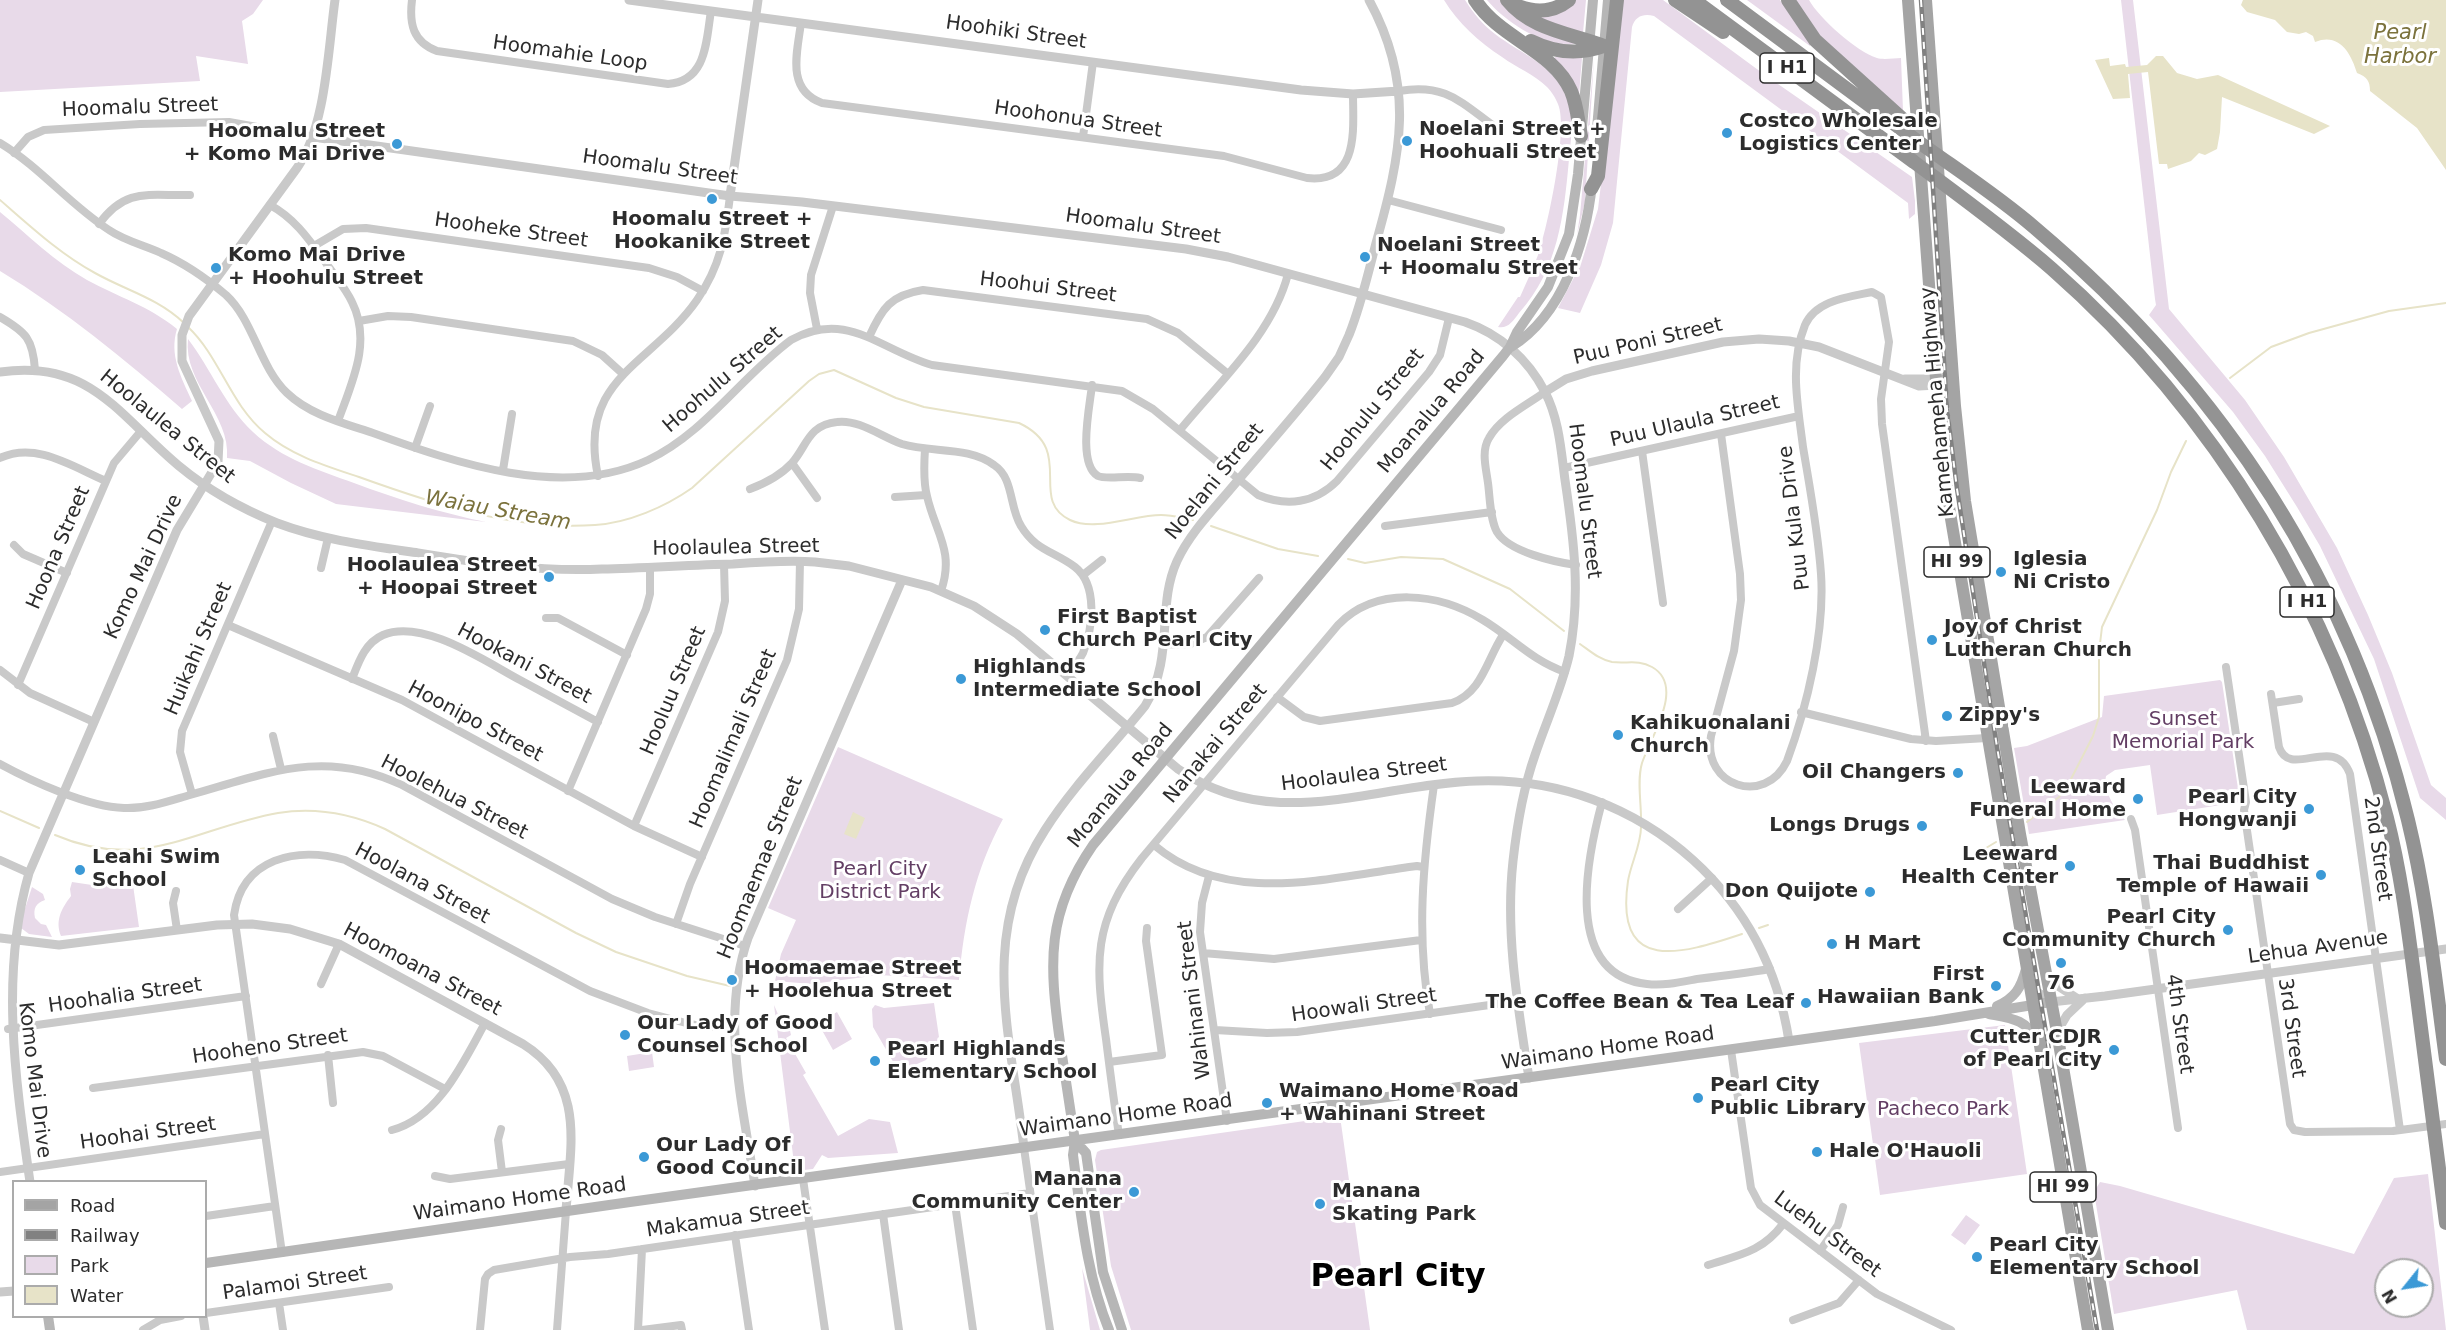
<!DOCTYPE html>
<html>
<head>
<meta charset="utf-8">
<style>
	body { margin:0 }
	#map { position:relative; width:2446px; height:1330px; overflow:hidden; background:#fff; font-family:"DejaVu Sans",sans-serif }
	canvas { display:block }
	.legend { position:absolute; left:12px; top:1180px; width:195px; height:138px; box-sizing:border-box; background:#fff; border:2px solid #ababab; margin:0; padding:8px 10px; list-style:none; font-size:18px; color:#2c2c2c }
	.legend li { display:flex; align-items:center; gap:12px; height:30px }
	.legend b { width:30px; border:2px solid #ababab }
	.north { position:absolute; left:2374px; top:1258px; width:60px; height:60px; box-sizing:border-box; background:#fff; border:2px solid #ababab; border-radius:50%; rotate:240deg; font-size:16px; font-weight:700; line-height:24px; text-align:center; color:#2c2c2c }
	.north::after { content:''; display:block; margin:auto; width:21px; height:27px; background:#3b99d6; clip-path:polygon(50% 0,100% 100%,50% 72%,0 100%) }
</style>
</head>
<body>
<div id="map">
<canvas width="2446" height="1330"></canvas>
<ul class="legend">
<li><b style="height:8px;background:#a4a4a4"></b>Road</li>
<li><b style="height:8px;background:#818181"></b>Railway</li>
<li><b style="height:16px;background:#e8dae9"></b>Park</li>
<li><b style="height:16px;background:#e7e3c8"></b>Water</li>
</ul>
<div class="north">N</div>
</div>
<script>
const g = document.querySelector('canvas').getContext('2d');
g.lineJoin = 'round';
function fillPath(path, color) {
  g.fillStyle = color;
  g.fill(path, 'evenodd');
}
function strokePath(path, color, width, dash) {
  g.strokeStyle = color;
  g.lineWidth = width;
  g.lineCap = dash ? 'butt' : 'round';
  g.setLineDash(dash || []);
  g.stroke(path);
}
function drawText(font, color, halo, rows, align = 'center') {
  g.font = font + ' "DejaVu Sans",sans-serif';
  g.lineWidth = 6;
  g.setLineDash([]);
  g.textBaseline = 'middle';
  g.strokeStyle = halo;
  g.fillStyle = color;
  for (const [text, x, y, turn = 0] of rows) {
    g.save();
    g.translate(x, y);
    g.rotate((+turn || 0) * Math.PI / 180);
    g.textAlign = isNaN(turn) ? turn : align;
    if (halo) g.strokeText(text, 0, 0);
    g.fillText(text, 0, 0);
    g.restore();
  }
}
const green = new Path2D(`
	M0,0H263L253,14L242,21L248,64L196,56L200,81L0,92Z
	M1444,0H1465C1473,13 1483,25 1495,34C1521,54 1553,64 1566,96C1575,117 1571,138 1569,159C1564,215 1558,270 1519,313C1513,321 1508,329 1498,327L1518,297H1520C1526,283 1533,269 1538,255C1548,226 1567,135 1559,107C1557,100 1552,92 1547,87C1534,74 1517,68 1502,57C1479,42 1458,23 1444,0Z
	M1487,0H1502L1575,44C1545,48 1505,22 1487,0Z
	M1574,0H1586L1583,33L1540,20L1537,15Z
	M1623,0H1663L1765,75L1912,177L1915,201V214L1909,219L1908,203L1654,16C1644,13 1635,16 1632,27L1613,223L1601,265L1580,313L1558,308L1581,264L1598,209Z
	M1747,0H1780L1810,43V46Z
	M1794,0H1809C1819,18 1857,52 1877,58C1884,60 1894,58 1901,58L1903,111L1819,36Z
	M2121,0H2133L2169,309L2245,400L2284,457L2337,548L2368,615L2392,673L2431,785L2446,798V820L2420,798L2374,659L2320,546L2297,507L2265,456L2233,412L2149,315L2156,305L2155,299Z
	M1556,56L1582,58L1579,95L1554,59Z
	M1594,58L1585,202L1577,235L1580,215Z
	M0,212C28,235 55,262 87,280C118,297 149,306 177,329C169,355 181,377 192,401L182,409C124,359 66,311 0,271Z
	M188,339C211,369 225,406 253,432C282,459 318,470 354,483C397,499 441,513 486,522L336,504L291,483L250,461L227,458C231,415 183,383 188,339Z
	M2220,680L2222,682L2240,802L2157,815L2150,765L2115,770L2106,776C2103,791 2115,809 2125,820L2029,834L2014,748L2027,746L2102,717L2104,696Z
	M838,747L1003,819C975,870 964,922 959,980L879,975L812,984L775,981L781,954L796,920L768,908Z
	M101,872L119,879L132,878L139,927L61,936C55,921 61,909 71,896L70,889L72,882L92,885L94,879H99Z
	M32,887L43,894L45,900C36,903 33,908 35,918L41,924L46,925L52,937L29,934L21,928V921Z
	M934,1003L940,1044L938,1049L934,1050L926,1060L899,1072L873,1027L872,1009L875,1005L884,1008Z
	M774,1005L781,1021L789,1026L791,1035L786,1038L806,1073L803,1075L838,1136L869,1119L890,1122L898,1153L828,1158L822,1155L813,1169L795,1171Z
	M837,1012L852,1039L833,1050L818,1023Z
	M2005,1025L2027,1174L1880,1195L1859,1043Z
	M652,1052L654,1067L629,1071L627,1056Z
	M1340,1116L1370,1330H1131L1111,1266L1095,1160L1097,1152L1101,1150Z
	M2428,1174L2446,1330H2247L2237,1290L2114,1314L2094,1192L2100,1182L2120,1186L2354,1254L2394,1178ZM2386,1270H2422V1306H2386Z
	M1966,1215L1980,1225L1965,1245L1951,1235Z
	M1082,1268L1100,1330H1090Z`);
const water = new Path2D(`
	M2243,0H2446V170L2417,128L2370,91C2370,81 2367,77 2357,73C2351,53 2339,32 2315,42L2313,36L2306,32L2299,34L2287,32L2275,20L2247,12L2241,5Z
	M2156,56H2163L2177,73L2197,79L2218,75L2330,126L2314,134L2222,97L2220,132L2217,149L2205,155L2199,153L2191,161L2168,169L2167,164H2159L2148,72L2128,74L2130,98L2113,99L2095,60L2109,58L2110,66L2125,64L2126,67L2147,65Z
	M853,812L865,818L856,839L844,834Z`);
const stream = new Path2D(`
	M0,200C30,226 60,254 95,273C125,290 158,298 184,323
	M188,327C220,357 230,404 265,433C292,456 326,466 359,477C434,504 515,531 595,525C628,523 665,507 692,488L809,381L819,374L834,370L896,398L924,407L1019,423C1077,450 1027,499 1070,520C1095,532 1134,515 1161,515C1172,515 1182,518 1193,520
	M2230,378L2271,347L2309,333L2389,311L2446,303
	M1211,526L1278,549L1318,556
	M1348,559L1365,563L1401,557L1443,559L1510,589L1564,631
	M1580,644C1590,651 1600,660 1612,662C1627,664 1638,659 1652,667C1686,686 1650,738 1642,763C1637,780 1641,801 1641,818
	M0,811L39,828
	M2027,822L2059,797L2071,779L2093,736L2099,717V652L2102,627L2157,510L2171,472L2186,441
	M1641,827C1641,845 1631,863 1628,881C1614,975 1682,954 1742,934
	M55,835C144,873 194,828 278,813C315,807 352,814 385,829L576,933L616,952L687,976L730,986
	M1986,848L1996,842
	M1759,928L1768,925`);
const minor = new Path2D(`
	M412,0C409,24 413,42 437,51L668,84C707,81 706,41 711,11
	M801,23C797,53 786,90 822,103L1224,156L1307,178C1360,184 1353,128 1353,94
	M1399,91C1447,83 1461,103 1498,129
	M1083,137L1093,62
	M0,143C40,167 70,205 109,230C125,241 144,245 161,253C184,263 207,279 226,295C254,321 259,366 287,393C310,415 343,423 373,433C456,463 563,500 648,460C705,433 741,377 791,340C847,309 880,350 932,365L1122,391L1153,409L1258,495C1287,507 1315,503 1337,481L1429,372L1440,355L1449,318
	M14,153L28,137L44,130L140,124L229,122L313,137
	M1388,200L1501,230
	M270,205C294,218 308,238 324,260C333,274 345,287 352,302C372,342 352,382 338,421
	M99,224C126,187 149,196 190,195
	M314,246L343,229L366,228L649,268L677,277L703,291
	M0,317C26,332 33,339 35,370
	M359,321L388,316L411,317L573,341L602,355L623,374
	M817,329L810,293L811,275L833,206
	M869,337C882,308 891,295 923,290L1147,319L1178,333L1227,373
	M1092,385C1090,405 1077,464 1098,476C1106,480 1128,475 1140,478
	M1545,392C1527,405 1500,418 1489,438C1481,451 1486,468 1488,483C1490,498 1490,519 1497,532C1509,552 1555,562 1576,565
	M1180,430C1219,382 1272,335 1288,274
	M1721,434L1740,574L1741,600L1734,651L1711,736C1702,786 1765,807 1787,761C1807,707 1825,632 1821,574C1818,531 1810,489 1803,447C1798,406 1789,365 1805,325C1816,300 1849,297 1872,292L1881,297L1889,342L1881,399L1882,424L1926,741
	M415,448L430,406
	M925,449C924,464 923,481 927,496C935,532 955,551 941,591
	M1642,451L1663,603
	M0,458C36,441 73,467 106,481
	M792,463L817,498
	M1564,468L1799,416
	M503,470L512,414
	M598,476C577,377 651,366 697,300C721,265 725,237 730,196
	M750,489C766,483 780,476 792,463C807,446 808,425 837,422C859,419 882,437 902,444C931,453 969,446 994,465C1014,478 1009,507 1021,526C1036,551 1054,551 1075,567C1098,585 1093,628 1083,653C1079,661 1073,668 1067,675
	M895,497L926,495
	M1385,526L1492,512
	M14,545L23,554L67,573
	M321,568L328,538
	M1083,575L1102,560
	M546,618H558L627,655
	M228,625L402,700L634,826L702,857
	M1165,644L1188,645L1207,637L1259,578
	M2226,667L2246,802L2244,810L2290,1124L2294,1130L2305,1132L2393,1131L2446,1124
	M0,670L30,693L94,722
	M352,679C359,661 365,643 383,635C423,618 486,662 520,680C546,694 572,708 598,722
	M18,685L114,463L141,431
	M2271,694L2279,747C2290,780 2335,733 2350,774L2400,1130
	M1277,697L1304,717L1320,721L1452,703C1482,693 1487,659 1503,635
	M2273,703L2299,699
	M1801,712L1911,739L1936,741L2004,737
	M273,736L281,769
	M0,764C31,781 88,807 124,808C147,809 169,801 190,795C268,773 324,748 402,785L612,899L655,917L745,946
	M568,791L646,609L650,594V567
	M192,794L180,752L182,731L272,521
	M1602,802C1587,858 1562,975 1647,984C1664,986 1681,982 1697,979C1722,976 1746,973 1770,969
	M2131,819L2135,830L2178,1128
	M634,826L718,632L725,601L724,564
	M1154,845C1228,908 1330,877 1417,866L1423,867
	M0,860L29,873
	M1209,876L1202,903L1200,932L1227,1121
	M176,891L173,903L177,930
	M1678,909L1712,878
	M676,924L690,884L787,660L799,609L800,561
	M1203,953L1274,959L1421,940
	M321,984L339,944
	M1430,1014C1416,936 1423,862 1434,785
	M8,1029L246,996
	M1215,1030L1267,1033L1297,1032L1518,1001
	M1731,1050L1751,1188L1760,1205L1877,1294L1951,1330
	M328,1055L333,1103
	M1109,1062L1162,1055L1146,941L1147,928
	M93,1088L363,1052L383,1056L445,1089
	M501,1129L498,1140L502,1172
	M392,1130C438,1118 463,1063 485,1023
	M1119,1135C1114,1103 1110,1071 1106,1039C1095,963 1092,922 1142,858L1338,625C1377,585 1439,593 1483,620C1513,638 1531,660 1565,672
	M1024,1148L1050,1330
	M0,1172L265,1134
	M435,1176L450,1179L569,1164
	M803,1179L825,1330
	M955,1204L973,1330
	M883,1214L899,1330
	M206,1216L275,1206
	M735,1235L749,1330
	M1820,1251L1838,1225L1843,1207
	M282,1253L234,915C242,858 297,846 345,860L590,991L648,1013L686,1023L704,1027H734
	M1708,1265C1739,1255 1762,1252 1783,1224
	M279,1303L283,1330
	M206,1313L389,1287
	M1793,1320L1839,1303L1859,1280
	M143,1330L160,1320L181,1316
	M480,1330L485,1279L488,1274L494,1270L570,1257L608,1254L1030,1193
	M557,1330L566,1211
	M638,1330L642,1249
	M642,1330L681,1325L682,1330`);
const tertiary = new Path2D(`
	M629,0L1301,90L1353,94L1399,91
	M313,137L730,196L802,202L1186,249L1228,257L1465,322C1500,334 1528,359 1545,392C1559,419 1561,450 1565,480C1574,540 1581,596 1569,656C1561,690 1546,722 1535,755C1523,789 1517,825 1513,861C1505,934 1518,1007 1529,1078
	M730,196L758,0
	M0,372C91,359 119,416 179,466C208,490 242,509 277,523C322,540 370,546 418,553C479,563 540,572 602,569C646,568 690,565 733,564C760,562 788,560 815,562L849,566L931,587L974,606L1017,634L1178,769C1274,835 1373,784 1477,781C1557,778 1634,807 1693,860C1746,908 1778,970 1789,1041
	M1905,379H1941
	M1545,392L1566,379L1592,371L1723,342L1759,339L1789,341L1819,347L1919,386L1937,385L1953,380
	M0,938L59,945L217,925L252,924L290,929L339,944L523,1044C587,1084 570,1147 566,1211
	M2047,975L2055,984L2078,999
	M2033,985L2034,993H2039L2051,1002L2105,996L2446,949
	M2057,1032L2067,1015L2085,998
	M1024,1148C1011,1035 977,935 1045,830C1073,786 1112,747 1145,706C1175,656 1156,607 1177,561C1189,535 1210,513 1228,492C1261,453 1294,416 1325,377L1339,357L1349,335C1361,305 1368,274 1376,243C1401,154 1416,86 1369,0
	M30,1182C15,1077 0,974 29,873L177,530L218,462L219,441L182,361V335L189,316L297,168C326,127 328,50 335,0
	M755,1186C743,1105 720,1018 748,938L902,580
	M0,1292L14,1291
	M203,1316L205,1330`);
const secondary = new Path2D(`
	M1597,129L1608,0
	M1511,347C1563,315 1586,242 1592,184
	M1997,1006C2015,998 2021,988 2026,969
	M1989,1014C2010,1018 2027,1019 2037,1041
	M1075,1141L1086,1153L1103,1272L1122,1330
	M206,1263L630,1202L1935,1021L2051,1002
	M48,1316L50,1330
	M1109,1330C1086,1274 1081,1213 1073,1155L1075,1141C1070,1108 1065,1075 1060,1042C1049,963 1046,913 1093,845L1503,356L1510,347L1517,332L1548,287L1569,234L1578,174L1593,0`);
const primary = new Path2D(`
	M1908,0L1940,433L1949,507L2088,1330
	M1926,0L1955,406L1965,501L2020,834L2057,1032L2108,1330`);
const motorway = new Path2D(`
	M1475,0C1500,39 1553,50 1571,91C1577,105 1578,121 1581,136
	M1507,0C1531,30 1570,33 1604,46
	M1675,0L1723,32
	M1694,0C1768,54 1841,108 1914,162C1961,197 2008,231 2052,269C2216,413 2333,607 2387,818C2402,877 2409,937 2417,997C2427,1072 2436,1148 2446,1223
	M1727,0C1790,46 1853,93 1916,140C1956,169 1998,196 2035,228C2222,386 2350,582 2408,820C2427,898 2435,979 2446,1059
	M1788,0L1815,40L1908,124
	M1518,6C1536,13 1554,12 1569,0
	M1531,41C1555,53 1579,55 1604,46
	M1591,189L1598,176L1617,0`);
const rail = new Path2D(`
	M1921,0L1947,409L1957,489L1997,747L2097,1330`);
const markers = [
	[1727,133,6,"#3b99d6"],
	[1407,141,6,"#3b99d6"],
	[397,144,6,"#3b99d6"],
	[712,199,6,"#3b99d6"],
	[1365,257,6,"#3b99d6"],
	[216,268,6,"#3b99d6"],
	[2001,572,6,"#3b99d6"],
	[549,577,6,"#3b99d6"],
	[1045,630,6,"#3b99d6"],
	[1932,640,6,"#3b99d6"],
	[961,679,6,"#3b99d6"],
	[1947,716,6,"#3b99d6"],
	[1618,735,6,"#3b99d6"],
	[1958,773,6,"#3b99d6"],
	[2138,799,6,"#3b99d6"],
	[2309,809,6,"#3b99d6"],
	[1922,826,6,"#3b99d6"],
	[2070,866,6,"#3b99d6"],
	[80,870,6,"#3b99d6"],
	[2321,875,6,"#3b99d6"],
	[1870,892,6,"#3b99d6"],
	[2228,930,6,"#3b99d6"],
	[1832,944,6,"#3b99d6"],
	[2061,963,6,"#3b99d6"],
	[732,980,6,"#3b99d6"],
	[1996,986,6,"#3b99d6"],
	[1806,1003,6,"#3b99d6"],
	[625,1035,6,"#3b99d6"],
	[2114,1050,6,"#3b99d6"],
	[875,1061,6,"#3b99d6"],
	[1698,1098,6,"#3b99d6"],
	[1267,1103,6,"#3b99d6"],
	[1817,1152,6,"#3b99d6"],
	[644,1157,6,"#3b99d6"],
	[1134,1192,6,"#3b99d6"],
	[1320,1204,6,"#3b99d6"],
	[1977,1257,6,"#3b99d6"]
];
const shields = [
	[1787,68,54],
	[1957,562,66],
	[2307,602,54],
	[2063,1187,66]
];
const shieldNames = [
	["I H1",1787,68],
	["HI 99",1957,562],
	["I H1",2307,602],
	["HI 99",2063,1187]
];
const streetNames = [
	["Hoohiki Street",1016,33,8],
	["Hoomahie Loop",570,54,8],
	["Hoomalu Street",140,108,-2],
	["Hoohonua Street",1078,120,8],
	["Hoomalu Street",660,168,8],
	["Hoomalu Street",1143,227,8],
	["Hooheke Street",511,231,8],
	["Hoohui Street",1048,288,7],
	["Puu Poni Street",1648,342,-13],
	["Hoohulu Street",723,380,-41],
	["Kamehameha Highway",1938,402,-95],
	["Hoohulu Street",1373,410,-51],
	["Moanalua Road",1432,412,-50],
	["Puu Ulaula Street",1695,422,-13],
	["Hoolaulea Street",167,427,39],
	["Noelani Street",1215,482,-51],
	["Hoomalu Street",1584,501,83],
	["Puu Kula Drive",1795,518,-97],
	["Hoona Street",59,548,-67],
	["Hoolaulea Street",736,548,-1],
	["Komo Mai Drive",144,567,-65],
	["Huikahi Street",199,649,-67],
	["Hookani Street",524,664,28],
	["Hooluu Street",674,691,-67],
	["Hoonipo Street",475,722,28],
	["Hoomalimali Street",734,739,-67],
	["Nanakai Street",1216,744,-50],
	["Hoolaulea Street",1364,775,-7],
	["Moanalua Road",1121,786,-51],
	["Hoolehua Street",454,798,27],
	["2nd Street",2377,849,82],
	["Hoomaemae Street",761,868,-68],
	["Hoolana Street",422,884,28],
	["Lehua Avenue",2318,948,-8],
	["Hoomoana Street",422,970,28],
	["Hoohalia Street",125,996,-8],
	["Wahinani Street",1195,1000,-97],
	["Hoowali Street",1364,1006,-8],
	["4th Street",2179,1024,82],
	["3rd Street",2291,1028,82],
	["Hooheno Street",270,1047,-8],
	["Waimano Home Road",1608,1049,-8],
	["Komo Mai Drive",34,1080,83],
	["Waimano Home Road",1126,1116,-8],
	["Hoohai Street",148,1134,-8],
	["Waimano Home Road",520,1200,-8],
	["Makamua Street",728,1220,-8],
	["Luehu Street",1827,1235,37],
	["Palamoi Street",295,1284,-8]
];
const poiNames = [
	["Costco Wholesale",1739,122],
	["Logistics Center",1739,145],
	["Noelani Street +",1419,130],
	["Hoohuali Street",1419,153],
	["Hoomalu Street",385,132,"right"],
	["+ Komo Mai Drive",385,155,"right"],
	["Hoomalu Street +",712,220,"center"],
	["Hookanike Street",712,243,"center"],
	["Noelani Street",1377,246],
	["+ Hoomalu Street",1377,269],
	["Komo Mai Drive",228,256],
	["+ Hoohulu Street",228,279],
	["Iglesia",2013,560],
	["Ni Cristo",2013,583],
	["Hoolaulea Street",537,566,"right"],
	["+ Hoopai Street",537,589,"right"],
	["First Baptist",1057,618],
	["Church Pearl City",1057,641],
	["Joy of Christ",1944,628],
	["Lutheran Church",1944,651],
	["Highlands",973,668],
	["Intermediate School",973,691],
	["Zippy's",1959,716],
	["Kahikuonalani",1630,724],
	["Church",1630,747],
	["Oil Changers",1946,773,"right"],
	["Leeward",2126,788,"right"],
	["Funeral Home",2126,811,"right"],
	["Pearl City",2297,798,"right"],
	["Hongwanji",2297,821,"right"],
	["Longs Drugs",1910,826,"right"],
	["Leeward",2058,855,"right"],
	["Health Center",2058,878,"right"],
	["Leahi Swim",92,858],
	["School",92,881],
	["Thai Buddhist",2309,864,"right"],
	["Temple of Hawaii",2309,887,"right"],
	["Don Quijote",1858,892,"right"],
	["Pearl City",2216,918,"right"],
	["Community Church",2216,941,"right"],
	["H Mart",1844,944],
	["Hoomaemae Street",744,969],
	["+ Hoolehua Street",744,992],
	["First",1984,975,"right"],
	["Hawaiian Bank",1984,998,"right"],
	["76",2061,984,"center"],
	["The Coffee Bean & Tea Leaf",1794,1003,"right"],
	["Our Lady of Good",637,1024],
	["Counsel School",637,1047],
	["Cutter CDJR",2102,1038,"right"],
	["of Pearl City",2102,1061,"right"],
	["Pearl Highlands",887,1050],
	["Elementary School",887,1073],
	["Pearl City",1710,1086],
	["Public Library",1710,1109],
	["Waimano Home Road",1279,1092],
	["+ Wahinani Street",1279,1115],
	["Our Lady Of",656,1146],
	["Good Council",656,1169],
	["Hale O'Hauoli",1829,1152],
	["Manana",1122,1180,"right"],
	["Community Center",1122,1203,"right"],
	["Manana",1332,1192],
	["Skating Park",1332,1215],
	["Pearl City",1989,1246],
	["Elementary School",1989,1269]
];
const parkNames = [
	["Sunset",2183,720],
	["Memorial Park",2183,743],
	["Pearl City",880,870],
	["District Park",880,893],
	["Pacheco Park",1943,1110]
];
const waterNames = [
	["Pearl",2400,34],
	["Harbor",2400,58],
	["Waiau Stream",498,511,10]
];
const townNames = [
	["Pearl City",1398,1278]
];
fillPath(green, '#e8dae9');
fillPath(water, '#e7e3c8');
strokePath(stream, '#e7e3c8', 2);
strokePath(minor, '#c9c9c9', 8);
strokePath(tertiary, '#c9c9c9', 9);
strokePath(secondary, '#b6b6b6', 10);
strokePath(primary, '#a4a4a4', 12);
strokePath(motorway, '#939393', 14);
strokePath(rail, '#818181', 4.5);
strokePath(rail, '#fff', 2, [7]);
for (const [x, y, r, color] of markers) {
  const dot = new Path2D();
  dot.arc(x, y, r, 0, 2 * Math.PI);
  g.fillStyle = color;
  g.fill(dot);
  strokePath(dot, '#fff', 2);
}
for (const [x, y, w] of shields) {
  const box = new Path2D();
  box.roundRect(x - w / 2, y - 15, w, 30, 4.5);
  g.fillStyle = '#fff';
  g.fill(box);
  strokePath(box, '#2c2c2c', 1.5);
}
drawText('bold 18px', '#2c2c2c', null, shieldNames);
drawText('20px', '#2c2c2c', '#fff', streetNames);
drawText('bold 20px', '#2c2c2c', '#fff', poiNames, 'left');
drawText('20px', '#633e64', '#fff', parkNames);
drawText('italic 21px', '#7b723c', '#fff', waterNames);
drawText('bold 32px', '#000', '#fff', townNames);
</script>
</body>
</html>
